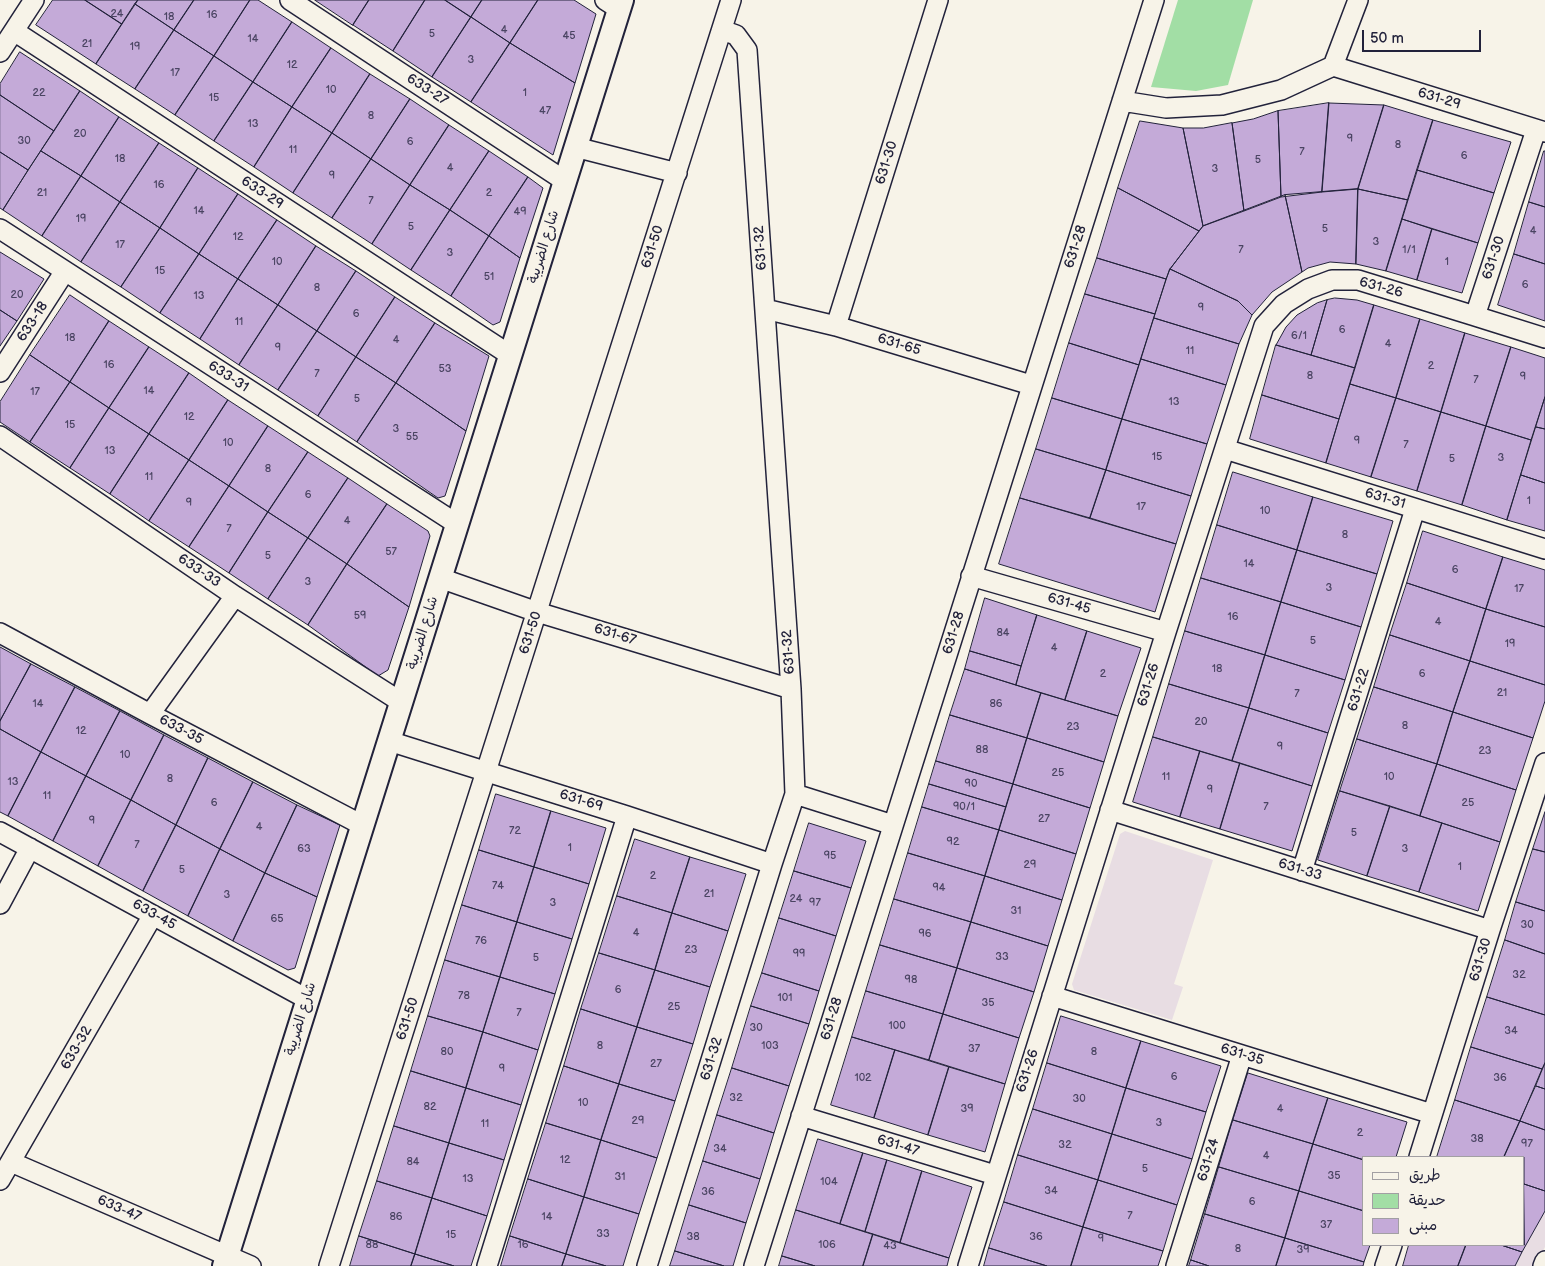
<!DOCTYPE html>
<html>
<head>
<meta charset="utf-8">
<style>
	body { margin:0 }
	#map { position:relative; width:1545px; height:1266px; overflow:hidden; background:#f7f3e8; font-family:"Balsamiq Sans","Playpen Sans Arabic",sans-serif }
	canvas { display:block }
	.legend { position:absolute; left:1362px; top:1156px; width:162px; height:90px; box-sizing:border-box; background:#f7f3e8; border:1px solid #a29fa3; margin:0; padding:6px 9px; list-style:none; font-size:15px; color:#22223b }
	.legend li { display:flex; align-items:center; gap:10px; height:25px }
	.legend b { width:25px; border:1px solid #a29fa3 }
	.scale { position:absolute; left:1362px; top:30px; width:119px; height:22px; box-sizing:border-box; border:2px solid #22223b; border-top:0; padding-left:6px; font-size:15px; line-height:18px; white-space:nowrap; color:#22223b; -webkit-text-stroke:4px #f7f3e8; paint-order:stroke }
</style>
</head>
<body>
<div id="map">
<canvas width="1545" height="1266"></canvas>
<ul class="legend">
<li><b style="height:6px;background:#f7f3e8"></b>طريق</li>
<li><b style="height:14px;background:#a2dea5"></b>حديقة</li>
<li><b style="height:14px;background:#c4aad8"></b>مبنى</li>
</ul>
<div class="scale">50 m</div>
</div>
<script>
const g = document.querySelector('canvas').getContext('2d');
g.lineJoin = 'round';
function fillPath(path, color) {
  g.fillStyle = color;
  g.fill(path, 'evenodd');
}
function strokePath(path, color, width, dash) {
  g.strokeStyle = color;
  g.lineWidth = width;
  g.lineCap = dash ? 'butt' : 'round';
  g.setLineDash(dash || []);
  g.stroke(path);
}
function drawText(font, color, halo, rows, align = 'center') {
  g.font = font + ' "Balsamiq Sans","Playpen Sans Arabic",sans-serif';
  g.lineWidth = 4.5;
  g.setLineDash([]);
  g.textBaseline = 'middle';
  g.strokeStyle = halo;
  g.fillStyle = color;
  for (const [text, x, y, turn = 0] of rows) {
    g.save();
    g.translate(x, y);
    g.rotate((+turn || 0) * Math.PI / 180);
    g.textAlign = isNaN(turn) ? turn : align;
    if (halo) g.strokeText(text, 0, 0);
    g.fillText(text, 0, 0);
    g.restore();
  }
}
const built = new Path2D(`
	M1125,831L1213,860L1174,984L1183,987L1172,1020L1074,990L1072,984L1120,834Z
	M1524,1184L1545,1191V1247L1535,1266H1458L1466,1245H1524Z`);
const green = new Path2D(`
	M1178,0H1253L1228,85L1196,91L1151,87Z`);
const building = new Path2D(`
	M53,0H85L122,24L96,64L36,25Z
	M85,0H138L122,24Z
	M138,0H194L174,30L135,4Z
	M194,0H250L214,56L174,30Z
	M250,0H258L292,22L253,82L214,56Z
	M315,0H369L353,25Z
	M369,0H425L393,51L353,25Z
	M425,0H445L471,17L432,77L393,51Z
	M445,0H482L471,17Z
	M482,0H538L510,43L471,17Z
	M538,0H574L596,14L575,83L510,43Z
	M135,4L174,30L135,89L96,64Z
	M471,17L510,43L471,102L432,77Z
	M292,22L331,48L292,107L253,82Z
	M174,30L214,56L175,115L135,89Z
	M510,43L575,83L553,155L471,102Z
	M331,48L370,74L332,133L292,107Z
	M20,52L80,91L54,131L0,95V84Z
	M214,56L253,82L214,141L175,115Z
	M370,74L410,99L371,159L332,133Z
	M253,82L292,107L254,167L214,141Z
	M80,91L119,117L81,176L41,151Z
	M0,95L54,131L28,170L0,152Z
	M410,99L449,125L410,185L371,159Z
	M1329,103L1322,192L1281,197L1278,111Z
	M1329,103L1384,105L1358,189L1322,192Z
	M1384,105L1433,120L1408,200L1358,189Z
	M292,107L332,133L293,193L254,167Z
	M1278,111L1281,197L1244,211L1232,123L1253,119Z
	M119,117L159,143L120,202L81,176Z
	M1433,120L1511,142L1494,193L1417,170Z
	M1140,121L1183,128L1203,226L1199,231L1118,188Z
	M1232,123L1244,211L1203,226L1183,128H1203Z
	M449,125L489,151L450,210L410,185Z
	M332,133L371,159L332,218L293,193Z
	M159,143L198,168L160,228L120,202Z
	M41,151L81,176L42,236L3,210Z
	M489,151L528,177L489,236L450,210Z
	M1544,151H1545V207L1529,202Z
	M0,152L28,170L3,210L0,208Z
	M371,159L410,185L372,244L332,218Z
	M198,168L238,194L199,254L160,228Z
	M1417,170L1494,193L1478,243L1402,219Z
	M81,176L120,202L81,262L42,236Z
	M528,177L543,188L520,258L489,236Z
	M410,185L450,210L411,270L372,244Z
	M1118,188L1199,231L1170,269L1166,279L1097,258Z
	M1358,189L1356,264L1330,262L1308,268L1302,272L1285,195Z
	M1358,189L1408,200L1386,271L1356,264Z
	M238,194L277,220L238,279L199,254Z
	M1285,195L1302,272L1272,292L1252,315L1238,301L1170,269L1203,226Z
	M120,202L160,228L121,287L81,262Z
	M1529,202L1545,207V264L1514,254Z
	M450,210L489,236L451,296L411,270Z
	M1402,219L1432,229L1417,280L1386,271Z
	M277,220L316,246L278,305L238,279Z
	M160,228L199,254L160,313L121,287Z
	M1432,229L1478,243L1462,293L1417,280Z
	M489,236L520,258L500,322L493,325L451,296Z
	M316,246L356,271L317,331L278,305Z
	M0,252L44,279L17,321L0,310Z
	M199,254L238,279L200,339L160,313Z
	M1514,254L1545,264V321L1498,305Z
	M1097,258L1166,279L1155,314L1085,294Z
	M1170,269L1238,301L1252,315L1239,344L1154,318Z
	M356,271L395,297L356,357L317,331Z
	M238,279L278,305L239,365L200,339Z
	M1085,294L1155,314L1139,365L1069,343Z
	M70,295L109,321L70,382L30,355Z
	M395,297L435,323L396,383L356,357Z
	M1335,298L1357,300L1374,305L1355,368L1311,355L1327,300Z
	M1327,300L1311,355L1276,345L1286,327L1297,315L1317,303Z
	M278,305L317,331L278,390L239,365Z
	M1374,305L1420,319L1396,398L1350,384Z
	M0,310L17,321L0,346Z
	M1154,318L1239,344L1226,385L1141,359Z
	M1420,319L1465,333L1441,412L1396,398Z
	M109,321L149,347L109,408L70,382Z
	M435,323L489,356L466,431L396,383Z
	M317,331L356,357L318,416L278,390Z
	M1465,333L1511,347L1486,426L1441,412Z
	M1069,343L1139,365L1122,419L1052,398Z
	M1276,345L1355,368L1339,419L1262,395Z
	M149,347L189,373L149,434L109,408Z
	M1511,347L1545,358V397L1531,440L1486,426Z
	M30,355L70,382L30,442L0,422V402Z
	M356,357L396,383L357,442L318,416Z
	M1141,359L1226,385L1207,444L1122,419Z
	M189,373L228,400L189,460L149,434Z
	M70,382L109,408L70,468L30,442Z
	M396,383L466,431L445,496L438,498L357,442Z
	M1350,384L1396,398L1371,477L1326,463Z
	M1262,395L1339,419L1326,463L1250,439Z
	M1545,397V429L1536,427Z
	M1052,398L1122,419L1106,470L1036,449Z
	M1396,398L1441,412L1417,491L1371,477Z
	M228,400L268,426L229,486L189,460Z
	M109,408L149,434L110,494L70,468Z
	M1441,412L1486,426L1462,505L1417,491Z
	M1122,419L1207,444L1191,496L1106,470Z
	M268,426L308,452L268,512L229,486Z
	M1486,426L1531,440L1507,520L1462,505Z
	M1536,427L1545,429V483L1521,475Z
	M149,434L189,460L149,521L110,494Z
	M1036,449L1106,470L1090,518L1020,498Z
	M308,452L348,478L308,538L268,512Z
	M189,460L229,486L189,547L149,521Z
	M1106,470L1191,496L1176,544L1090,518Z
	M1233,472L1313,497L1297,550L1217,525Z
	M1521,475L1545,483V531L1507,520Z
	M348,478L387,504L347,564L308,538Z
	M229,486L268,512L229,573L189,547Z
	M1313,497L1393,521L1377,574L1297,550Z
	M1020,498L1176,544L1155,612L999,564Z
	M387,504L428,531L430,536L409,607L347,564Z
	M268,512L308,538L268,599L229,573Z
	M1217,525L1297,550L1281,602L1201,578Z
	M1423,531L1503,557L1486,609L1407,583Z
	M308,538L347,564L308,625L268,599Z
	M1297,550L1377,574L1361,627L1281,602Z
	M1503,557L1545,570V627L1486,609Z
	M347,564L409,607L388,670L378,676L308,625Z
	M1201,578L1281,602L1265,655L1185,631Z
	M1407,583L1486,609L1470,661L1390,635Z
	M985,598L1037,615L1021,666L970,651Z
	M1281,602L1361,627L1345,680L1265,655Z
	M1486,609L1545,627V685L1470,661Z
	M1037,615L1087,631L1065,700L1016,685Z
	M1087,631L1141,648L1118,716L1065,700Z
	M1185,631L1265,655L1249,708L1169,684Z
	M1390,635L1470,661L1453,712L1374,687Z
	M0,647L31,664L0,721Z
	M970,651L1021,666L1016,685L965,669Z
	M1265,655L1345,680L1328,733L1249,708Z
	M1470,661L1545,685V701L1533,738L1453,712Z
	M31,664L75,687L41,752L0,729V721Z
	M965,669L1041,693L1027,738L950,715Z
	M1169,684L1249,708L1232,761L1153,737Z
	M75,687L120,711L86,776L41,752Z
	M1374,687L1453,712L1437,764L1357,739Z
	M1041,693L1118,716L1104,762L1027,738Z
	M1249,708L1328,733L1312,786L1232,761Z
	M120,711L164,735L131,800L86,776Z
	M1453,712L1533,738L1516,790L1437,764Z
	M950,715L1027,738L1013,784L936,761Z
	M0,729L41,752L8,816L0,812Z
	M164,735L208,758L176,825L131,800Z
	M1153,737L1200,751L1180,817L1133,802Z
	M1027,738L1104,762L1090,808L1013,784Z
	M1357,739L1437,764L1420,816L1340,791Z
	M1200,751L1240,763L1220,829L1180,817Z
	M41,752L86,776L53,841L8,816Z
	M208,758L253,782L220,849L176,825Z
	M936,761L1013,784L1006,807L929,784Z
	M1240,763L1312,786L1292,851L1220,829Z
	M1437,764L1516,790L1500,842L1420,816Z
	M86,776L131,800L98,866L53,841Z
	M253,782L297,805L265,873L220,849Z
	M929,784L1006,807L999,830L922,807Z
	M1013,784L1090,808L1076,854L999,830Z
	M1340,791L1390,806L1367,876L1318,860Z
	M496,794L551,811L534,867L479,850Z
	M131,800L176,825L143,891L98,866Z
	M297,805L340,825L317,897L265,873Z
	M1390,806L1442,823L1419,892L1367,876Z
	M922,807L999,830L985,876L908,853Z
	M551,811L606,828L589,884L534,867Z
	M1545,812V852L1533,849Z
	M809,823L866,841L851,888L794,871Z
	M1442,823L1500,842L1478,911L1419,892Z
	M176,825L220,849L188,916L143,891Z
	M999,830L1076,854L1062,900L985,876Z
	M635,839L690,857L672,913L617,896Z
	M220,849L265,873L233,941L188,916Z
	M1533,849L1545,852V911L1516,902Z
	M479,850L534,867L517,922L462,905Z
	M908,853L985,876L971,922L894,899Z
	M690,857L746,874L728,931L672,913Z
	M534,867L589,884L572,939L517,922Z
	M794,871L851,888L836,936L779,918Z
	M265,873L317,897L295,968L288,970L233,941Z
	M985,876L1062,900L1048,946L971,922Z
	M617,896L672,913L655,970L599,953Z
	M894,899L971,922L957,968L880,945Z
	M1516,902L1545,911V954L1505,940Z
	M462,905L517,922L500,977L445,960Z
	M672,913L728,931L710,987L655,970Z
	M779,918L836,936L819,991L762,973Z
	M517,922L572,939L555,994L500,977Z
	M971,922L1048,946L1034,992L957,968Z
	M1505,940L1545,954V1015L1487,997Z
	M880,945L957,968L943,1014L866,991Z
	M599,953L655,970L637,1027L581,1009Z
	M445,960L500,977L483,1032L428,1016Z
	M957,968L1034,992L1019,1038L943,1014Z
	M655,970L710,987L693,1044L637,1027Z
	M762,973L819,991L809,1024L751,1006Z
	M500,977L555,994L538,1050L483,1032Z
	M866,991L943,1014L929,1060L852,1037Z
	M1487,997L1545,1015V1063L1542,1069L1471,1047Z
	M751,1006L809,1024L789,1086L732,1068Z
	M581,1009L637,1027L619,1084L564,1066Z
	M943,1014L1019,1038L1005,1084L929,1060Z
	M428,1016L483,1032L466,1088L411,1071Z
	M1061,1016L1141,1041L1126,1088L1047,1063Z
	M637,1027L693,1044L675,1101L619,1084Z
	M483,1032L538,1050L521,1105L466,1088Z
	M852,1037L895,1050L874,1118L831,1105Z
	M1141,1041L1221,1066L1206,1112L1126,1088Z
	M1471,1047L1542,1069L1520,1121L1455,1100Z
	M895,1050L949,1067L928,1135L874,1118Z
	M1047,1063L1126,1088L1112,1134L1033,1109Z
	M1545,1063V1089L1536,1086Z
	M564,1066L619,1084L601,1140L546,1123Z
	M949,1067L1005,1084L985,1152L928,1135Z
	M732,1068L789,1086L774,1133L717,1115Z
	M411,1071L466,1088L449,1143L394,1126Z
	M1248,1073L1328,1098L1313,1144L1233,1120Z
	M619,1084L675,1101L657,1158L601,1140Z
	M1536,1086L1545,1089V1130L1520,1121Z
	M466,1088L521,1105L504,1160L449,1143Z
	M1126,1088L1206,1112L1192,1159L1112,1134Z
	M1328,1098L1407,1122L1396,1157H1364V1160L1313,1144Z
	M1455,1100L1520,1121L1504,1157H1437Z
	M1033,1109L1112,1134L1098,1180L1018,1155Z
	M717,1115L774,1133L760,1179L703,1161Z
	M1233,1120L1313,1144L1299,1191L1219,1167Z
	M1520,1121L1545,1130V1191L1524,1184V1157H1504Z
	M546,1123L601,1140L584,1197L528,1179Z
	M394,1126L449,1143L432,1198L377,1181Z
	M1112,1134L1192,1159L1177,1205L1098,1180Z
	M818,1139L863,1153L840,1224L796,1210Z
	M601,1140L657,1158L639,1214L584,1197Z
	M449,1143L504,1160L487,1216L432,1198Z
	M1313,1144L1364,1160V1211L1299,1191Z
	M863,1153L887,1160L865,1232L840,1224Z
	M1018,1155L1098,1180L1083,1227L1004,1202Z
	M887,1160L922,1171L900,1243L865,1232Z
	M703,1161L760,1179L746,1223L689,1205Z
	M1219,1167L1299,1191L1285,1238L1205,1214Z
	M922,1171L972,1187L949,1258L900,1243Z
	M528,1179L584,1197L566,1254L510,1236Z
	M1098,1180L1177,1205L1163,1251L1083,1227Z
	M377,1181L432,1198L415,1254L359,1236Z
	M1524,1184L1545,1191V1211L1522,1252L1501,1245H1524Z
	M1299,1191L1364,1211V1245H1370L1364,1262L1285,1238Z
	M584,1197L639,1214L623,1266H606L566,1254Z
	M432,1198L487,1216L471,1266H454L415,1254Z
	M1004,1202L1083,1227L1071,1266H1047L989,1248Z
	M689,1205L746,1223L733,1266H724L675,1251Z
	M796,1210L873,1234L863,1266H815L782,1256Z
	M1205,1214L1285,1238L1276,1266H1209L1191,1260Z
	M1083,1227L1163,1251L1158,1266H1071Z
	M873,1234L949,1258L947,1266H863Z
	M359,1236L415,1254L411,1266H350Z
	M510,1236L566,1254L562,1266H501Z
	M1285,1238L1364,1262L1363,1266H1276Z
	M1409,1245H1466L1458,1266H1403Z
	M1466,1245H1501L1522,1252L1515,1266H1458Z
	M989,1248L1047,1266H984Z
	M675,1251L724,1266H670Z
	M415,1254L454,1266H411Z
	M566,1254L606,1266H562Z
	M782,1256L815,1266H779Z
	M1191,1260L1209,1266H1189Z`);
const minor = new Path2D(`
	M290,0L565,181
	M605,0L619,9
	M14,31L510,355
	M0,52L34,0
	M1333,66L1545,132
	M1122,101L1166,108L1222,105L1281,90L1333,66L1358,0
	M1536,130L1475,316L1545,338
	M575,147L677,173
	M0,229L457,524
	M765,309L836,326L1031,385
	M836,326L938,0
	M0,372L65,271
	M0,436L235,596L401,702
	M1225,449L1545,549
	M971,576L1166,632
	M440,578L537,612L791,689
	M0,633L150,714L362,825
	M150,714L235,596
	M389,741L627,816L772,864
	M795,794L893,825
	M1110,810L1490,930
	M0,832L307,999
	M1302,871L1415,509
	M0,904L30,848
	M1052,996L1432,1114
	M801,1116L995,1175
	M1419,1157L1490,930L1545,763
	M11,1162L251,1266
	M0,1180L153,915
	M329,1266L731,0
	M487,1266L627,816
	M647,1266L772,864L795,794L791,689L747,50L736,35L722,30
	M754,1266L1154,0
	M968,1266L1166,632L1264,326L1284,304L1308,289L1332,280H1358L1475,316
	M1176,1266L1242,1055
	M1385,1266L1392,1245
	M1543,1266L1545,1261`);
const tertiary = new Path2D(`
	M224,1266L622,0`);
const numberNames = [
	["24",117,14],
	["16",212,15],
	["18",169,17],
	["4",504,30],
	["5",432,34],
	["45",569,36],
	["14",253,39],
	["21",87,44],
	["19",135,47],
	["3",471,60],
	["12",292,65],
	["17",175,73],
	["10",331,90],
	["22",39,93],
	["1",525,93],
	["15",214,98],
	["47",545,111],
	["8",371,116],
	["13",253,124],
	["20",80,134],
	["9",1350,139],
	["30",24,141],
	["6",410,142],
	["8",1398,145],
	["11",293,150],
	["7",1302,152],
	["6",1464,156],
	["18",120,159],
	["5",1258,160],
	["4",450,168],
	["3",1215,169],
	["9",332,176],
	["16",159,185],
	["21",42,193],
	["2",489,193],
	["7",371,201],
	["14",199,211],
	["49",520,212],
	["19",81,219],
	["5",411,227],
	["5",1325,229],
	["4",1533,231],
	["12",238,237],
	["3",1376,242],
	["17",120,245],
	["7",1241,250],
	["1/1",1409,250],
	["3",450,253],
	["10",277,262],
	["1",1447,262],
	["15",160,271],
	["51",489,277],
	["6",1525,285],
	["8",317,288],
	["20",17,295],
	["13",199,296],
	["9",1201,308],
	["6",356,314],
	["11",239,322],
	["6",1342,330],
	["6/1",1299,336],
	["18",70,338],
	["4",396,340],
	["4",1388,344],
	["9",278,348],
	["11",1190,351],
	["16",109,365],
	["2",1431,366],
	["53",445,369],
	["7",317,374],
	["8",1310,376],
	["9",1523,377],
	["7",1476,380],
	["14",149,391],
	["17",35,392],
	["5",357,399],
	["13",1174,402],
	["12",189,417],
	["15",70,425],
	["3",396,429],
	["55",412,437],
	["9",1357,441],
	["10",228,443],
	["7",1406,445],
	["13",110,451],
	["15",1157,457],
	["3",1501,458],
	["5",1452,459],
	["8",268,469],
	["11",149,477],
	["6",308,495],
	["1",1529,501],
	["9",189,503],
	["17",1141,507],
	["10",1265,511],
	["4",347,521],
	["7",229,529],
	["8",1345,535],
	["57",391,552],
	["5",268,556],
	["14",1249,564],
	["6",1455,570],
	["3",308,582],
	["3",1329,588],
	["17",1519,589],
	["59",360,616],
	["16",1233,617],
	["4",1438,622],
	["84",1003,633],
	["5",1313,641],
	["19",1510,644],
	["4",1054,648],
	["18",1217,669],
	["2",1103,674],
	["6",1422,674],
	["21",1502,693],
	["7",1297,694],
	["14",38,704],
	["86",996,704],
	["20",1201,722],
	["8",1405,726],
	["23",1073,727],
	["12",81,731],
	["9",1280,747],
	["88",982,750],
	["23",1485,751],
	["10",125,755],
	["25",1058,773],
	["11",1166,777],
	["10",1389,777],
	["8",170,779],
	["13",13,782],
	["90",971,784],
	["9",1210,790],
	["11",47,796],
	["6",214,803],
	["25",1468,803],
	["90/1",964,807],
	["7",1266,807],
	["27",1044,819],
	["9",92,821],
	["4",259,827],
	["72",515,831],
	["5",1354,833],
	["92",953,842],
	["7",137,845],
	["1",570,848],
	["63",304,849],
	["3",1405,849],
	["95",830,856],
	["29",1030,865],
	["1",1460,867],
	["5",182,870],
	["2",653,876],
	["74",498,886],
	["94",939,888],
	["21",709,894],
	["3",227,895],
	["24",796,899],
	["3",553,903],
	["97",815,903],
	["31",1016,911],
	["65",277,919],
	["30",1527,925],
	["4",636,933],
	["96",925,934],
	["76",481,941],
	["23",691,950],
	["99",799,954],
	["33",1002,957],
	["5",536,958],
	["32",1519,975],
	["98",911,980],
	["6",618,990],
	["78",464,996],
	["101",785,998],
	["35",988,1003],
	["25",674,1007],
	["7",519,1013],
	["100",897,1026],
	["30",756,1028],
	["34",1511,1031],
	["8",600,1046],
	["103",770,1046],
	["37",974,1049],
	["80",447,1052],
	["8",1094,1052],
	["27",656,1064],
	["9",502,1069],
	["6",1174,1077],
	["102",863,1078],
	["36",1500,1078],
	["32",736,1098],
	["30",1079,1099],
	["10",583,1103],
	["82",430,1107],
	["39",967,1109],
	["4",1280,1109],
	["29",638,1121],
	["3",1159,1123],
	["11",485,1124],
	["2",1360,1133],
	["38",1477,1139],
	["97",1527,1144],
	["32",1065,1145],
	["34",720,1149],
	["4",1266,1156],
	["12",565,1160],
	["84",413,1162],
	["5",1145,1169],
	["35",1334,1176],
	["31",620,1177],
	["13",468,1179],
	["104",829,1182],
	["34",1051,1191],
	["36",708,1192],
	["6",1252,1202],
	["7",1130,1216],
	["86",396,1217],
	["14",547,1217],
	["37",1326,1225],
	["33",603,1234],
	["15",451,1235],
	["38",693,1237],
	["36",1036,1237],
	["9",1101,1239],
	["88",372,1245],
	["16",523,1245],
	["106",827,1245],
	["43",890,1246],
	["8",1238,1249],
	["39",1303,1250]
];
const streetNames = [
	["633-27",427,90,33],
	["631-29",1439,99,17],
	["631-30",887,163,-73],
	["633-29",262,193,33],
	["شارع الضريبة",544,247,-73],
	["631-50",653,247,-72],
	["631-28",1076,247,-72],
	["631-32",761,248,-94],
	["631-30",1494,258,-72],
	["631-26",1381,288,15],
	["633-18",33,322,-57],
	["631-65",899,345,17],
	["633-31",228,377,33],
	["631-31",1385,499,17],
	["633-33",199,571,34],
	["631-45",1069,604,16],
	["شارع الضريبة",423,633,-73],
	["631-50",531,633,-72],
	["631-28",954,633,-73],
	["631-67",615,635,17],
	["631-32",789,652,-94],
	["631-26",1149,685,-73],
	["631-22",1359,690,-73],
	["633-35",181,730,28],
	["631-69",581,801,17],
	["631-33",1300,870,17],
	["633-45",154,915,29],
	["631-30",1481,960,-73],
	["شارع الضريبة",301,1019,-73],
	["631-50",408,1019,-72],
	["631-28",832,1019,-73],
	["633-32",77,1048,-60],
	["631-35",1242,1055,17],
	["631-32",712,1059,-73],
	["631-26",1028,1071,-72],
	["631-47",898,1146,17],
	["631-24",1209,1160,-73],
	["633-47",119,1209,24]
];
fillPath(built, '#e8dde3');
fillPath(green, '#a2dea5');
fillPath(building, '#c4aad8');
strokePath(building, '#22223b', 1);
strokePath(minor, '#22223b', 22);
strokePath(tertiary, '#22223b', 26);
strokePath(minor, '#f7f3e8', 19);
strokePath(tertiary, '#f7f3e8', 22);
drawText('11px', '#4a4462', null, numberNames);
drawText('14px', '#22223b', '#f7f3e8', streetNames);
</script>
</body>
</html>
